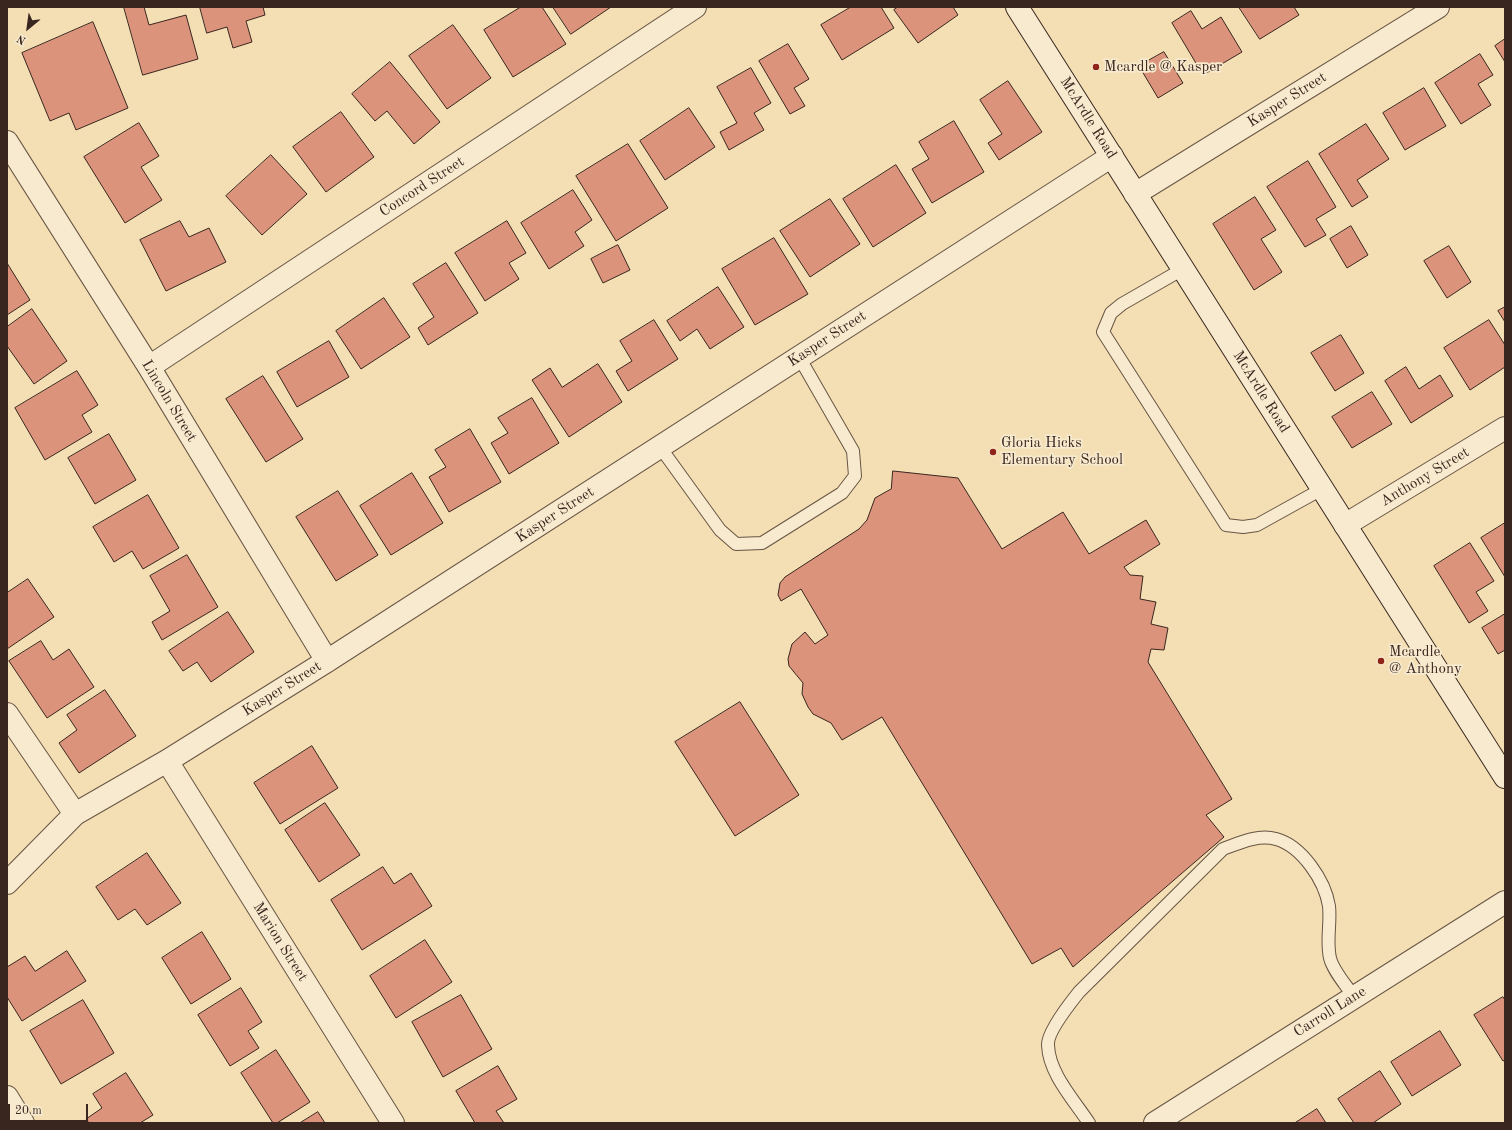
<!DOCTYPE html>
<html>
<head>
<meta charset="utf-8">
<style>
	body { margin:0 }
	#map { position:relative; width:1512px; height:1130px; overflow:hidden; background:#f3dfb3; font-family:"Old Standard TT",serif }
	canvas { display:block }
	.frame { position:absolute; inset:0; border:8px solid #39261f; pointer-events:none }
	.north { position:absolute; left:8px; top:8px; width:40px; height:40px; -webkit-text-stroke:3px #f7eace; paint-order:stroke; rotate:209deg; font-size:11px; font-weight:700; line-height:16px; text-align:center; color:#39261f }
	.north::after { content:''; display:block; margin:auto; width:14px; height:18px; background:#39261f; clip-path:polygon(50% 0,100% 100%,50% 72%,0 100%) }
	.scale { position:absolute; left:8px; top:1104px; width:80px; height:18px; box-sizing:border-box; border:2px solid #39261f; border-top:0; padding-left:5px; font-size:12px; line-height:14px; white-space:nowrap; color:#39261f; -webkit-text-stroke:3px #f7eace; paint-order:stroke }
</style>
</head>
<body>
<div id="map">
<canvas width="1512" height="1130"></canvas>
<div class="frame"></div>
<div class="north">N</div>
<div class="scale">20 m</div>
</div>
<script>
const g = document.querySelector('canvas').getContext('2d');
g.lineJoin = 'round';
function fillPath(path, color) {
  g.fillStyle = color;
  g.fill(path, 'evenodd');
}
function strokePath(path, color, width, dash) {
  g.strokeStyle = color;
  g.lineWidth = width;
  g.lineCap = dash ? 'butt' : 'round';
  g.setLineDash(dash || []);
  g.stroke(path);
}
function drawText(font, color, halo, rows, align = 'center') {
  g.font = font + ' "Old Standard TT",serif';
  g.lineWidth = 3.5;
  g.setLineDash([]);
  g.textBaseline = 'middle';
  g.strokeStyle = halo;
  g.fillStyle = color;
  for (const [text, x, y, turn = 0] of rows) {
    g.save();
    g.translate(x, y);
    g.rotate((+turn || 0) * Math.PI / 180);
    g.textAlign = isNaN(turn) ? turn : align;
    if (halo) g.strokeText(text, 0, 0);
    g.fillText(text, 0, 0);
    g.restore();
  }
}
const building = new Path2D(`
	M124,7H144L149,25L186,15L198,59L143,75Z
	M200,7H263L265,15L246,21L252,42L233,48L227,27L207,33Z
	M521,7H542L566,44L513,77L484,30Z
	M553,7H611L571,34Z
	M851,7H881L894,28L842,60L821,25Z
	M898,7H953L958,15L918,43L894,10Z
	M1239,7H1294L1299,15L1260,39Z
	M1191,11L1202,29L1221,17L1242,52L1203,75L1172,23Z
	M93,22L128,108L76,130L69,113L50,121L22,53Z
	M453,25L491,78L447,109L409,56Z
	M1505,39V62L1495,46Z
	M788,44L809,79L794,88L805,106L790,114L759,61Z
	M1164,52L1183,83L1158,98L1139,66Z
	M1480,54L1493,75L1478,84L1491,105L1461,124L1435,83Z
	M390,62L440,122L414,144L387,111L375,121L352,94Z
	M751,68L771,103L754,113L764,130L729,150L720,132L737,123L717,87Z
	M1008,81L1042,132L999,160L988,143L1002,134L980,100Z
	M1424,88L1446,126L1405,150L1383,113Z
	M689,108L715,147L665,180L640,141Z
	M341,112L374,157L326,192L293,147Z
	M954,121L984,172L932,203L912,169L929,159L919,142Z
	M139,123L159,156L141,167L162,200L125,223L84,157Z
	M1366,124L1389,159L1357,180L1368,197L1352,207L1319,154Z
	M628,144L668,208L616,241L576,176Z
	M271,155L307,194L262,235L226,196Z
	M1308,161L1336,207L1316,219L1326,235L1305,247L1267,187Z
	M896,165L926,213L873,247L843,199Z
	M573,190L592,220L575,232L584,246L549,269L521,223Z
	M1255,197L1276,230L1261,239L1282,272L1254,290L1213,224Z
	M830,199L860,244L810,277L780,231Z
	M180,221L189,237L209,228L226,262L166,291L140,240Z
	M507,221L526,253L509,263L519,279L485,301L455,253Z
	M1351,226L1368,255L1347,268L1330,239Z
	M774,238L808,294L755,325L722,269Z
	M618,245L630,270L603,283L591,259Z
	M1449,246L1471,282L1447,298L1424,261Z
	M7,263L30,300L7,315Z
	M446,263L478,313L428,345L418,328L434,317L413,284Z
	M718,287L744,327L710,349L697,329L680,341L667,321Z
	M384,298L410,337L361,369L336,331Z
	M1505,307V322L1498,311Z
	M32,309L67,361L34,384L7,346V327Z
	M654,320L678,359L628,391L616,371L632,361L620,341Z
	M1489,320L1505,345V367L1470,390L1444,348Z
	M1341,335L1364,373L1335,391L1311,353Z
	M329,341L349,377L297,407L277,372Z
	M598,364L622,402L569,437L532,380L550,368L562,387Z
	M1406,367L1419,389L1440,375L1453,396L1411,423L1385,381Z
	M77,371L98,405L82,415L92,432L45,460L15,408Z
	M263,376L303,439L266,462L226,399Z
	M1372,392L1392,424L1352,448L1332,417Z
	M532,398L559,443L509,474L491,443L508,433L498,418Z
	M470,429L501,482L449,512L429,477L446,467L435,450Z
	M109,434L136,480L95,504L68,458Z
	M893,471L958,478L1002,549L1063,512L1089,554L1146,520L1160,544L1124,567L1130,575L1143,576L1140,599L1156,602L1151,624L1168,628L1164,650L1151,649L1148,662L1232,799L1206,815L1224,837L1073,967L1061,948L1032,964L882,717L842,740L831,723L813,714L808,707L802,694L803,683L789,666L788,659L792,644L805,632L815,644L828,635L801,589L781,601L778,595L780,583L785,577L859,529L867,520L875,498L891,489Z
	M412,473L443,523L391,555L360,506Z
	M338,491L378,555L336,581L296,517Z
	M148,495L179,548L143,569L132,551L114,562L93,527Z
	M1505,523V577L1481,538Z
	M1470,543L1494,581L1476,592L1488,611L1469,623L1434,566Z
	M187,555L218,607L162,640L152,622L170,611L150,576Z
	M28,579L54,617L7,649V593Z
	M228,612L254,652L211,682L197,662L183,671L169,651Z
	M1505,614V650L1498,654L1482,628Z
	M41,641L53,660L69,649L94,687L47,718L9,661Z
	M105,690L136,736L79,773L59,743L77,730L67,715Z
	M740,702L799,795L735,836L675,742Z
	M312,746L338,788L280,824L254,783Z
	M325,803L360,855L319,882L285,830Z
	M147,853L181,903L147,925L135,909L118,920L96,887Z
	M383,867L394,884L411,873L432,906L362,950L331,900Z
	M202,932L231,979L191,1004L162,958Z
	M425,940L452,982L396,1018L370,976Z
	M67,951L86,981L22,1021L7,997V967L25,956L35,971Z
	M241,988L262,1022L248,1031L259,1048L230,1066L198,1015Z
	M461,995L492,1049L443,1077L412,1022Z
	M1503,997L1505,1000V1060L1503,1061L1474,1015Z
	M83,1000L114,1053L61,1084L30,1031Z
	M1440,1031L1461,1065L1412,1096L1391,1062Z
	M276,1050L310,1102L277,1123H273L241,1073Z
	M498,1066L517,1099L496,1111L504,1123H475L456,1091Z
	M1380,1071L1401,1104L1373,1123H1354L1338,1099Z
	M126,1073L153,1115L140,1123H89L86,1119L102,1108L93,1094Z
	M1317,1109L1326,1123H1295Z
	M318,1112L325,1123H300Z`);
const service = new Path2D(`
	M1183,269L1122,304L1111,313L1103,332L1226,525L1243,527L1257,525L1322,489
	M660,447L720,530L736,544L762,543L842,493L855,476L853,451L799,357
	M1089,1123C1074,1100 1049,1074 1048,1045C1047,1032 1071,1002 1079,992L1223,849C1239,843 1258,834 1276,839C1302,846 1325,881 1329,906C1331,923 1326,941 1330,958C1333,971 1347,986 1354,997`);
const minor = new Path2D(`
	M7,142L149,367L327,661
	M1135,194L1438,7
	M149,367L695,7
	M1345,525L1505,428
	M7,714L75,814
	M167,761L393,1123
	M7,883L75,814L167,761L327,661L1112,156
	M7,1097L23,1123`);
const tertiary = new Path2D(`
	M1155,1123L1505,902`);
const secondary = new Path2D(`
	M1017,7L1505,777`);
const markers = [
	[1096,67,4,"#8f2418"],
	[993,452,4,"#8f2418"],
	[1381,661,4,"#8f2418"]
];
const poiNames = [
	["Mcardle @ Kasper",1104,67],
	["Gloria Hicks",1001,443],
	["Elementary School",1001,460],
	["Mcardle",1389,652],
	["@ Anthony",1389,669]
];
const streetNames = [
	["Kasper Street",1287,100,-32],
	["McArdle Road",1088,118,58],
	["Concord Street",422,187,-33],
	["Kasper Street",827,339,-33],
	["McArdle Road",1261,392,58],
	["Lincoln Street",169,401,59],
	["Anthony Street",1425,477,-31],
	["Kasper Street",555,515,-33],
	["Kasper Street",282,689,-32],
	["Marion Street",280,942,58],
	["Carroll Lane",1330,1012,-32]
];
fillPath(building, '#dc937b');
strokePath(building, '#39261f', 1);
strokePath(service, '#685444', 14);
strokePath(minor, '#685444', 24);
strokePath(tertiary, '#685444', 24);
strokePath(secondary, '#39261f', 24);
strokePath(service, '#f7eace', 12);
strokePath(minor, '#f7eace', 22);
strokePath(tertiary, '#f7eace', 22);
strokePath(secondary, '#f7eace', 22);
for (const [x, y, r, color] of markers) {
  const dot = new Path2D();
  dot.arc(x, y, r, 0, 2 * Math.PI);
  g.fillStyle = color;
  g.fill(dot);
  strokePath(dot, '#f7eace', 1.5);
}
drawText('15px', '#39261f', '#f7eace', poiNames, 'left');
drawText('15px', '#39261f', '#f7eace', streetNames);
</script>
</body>
</html>
